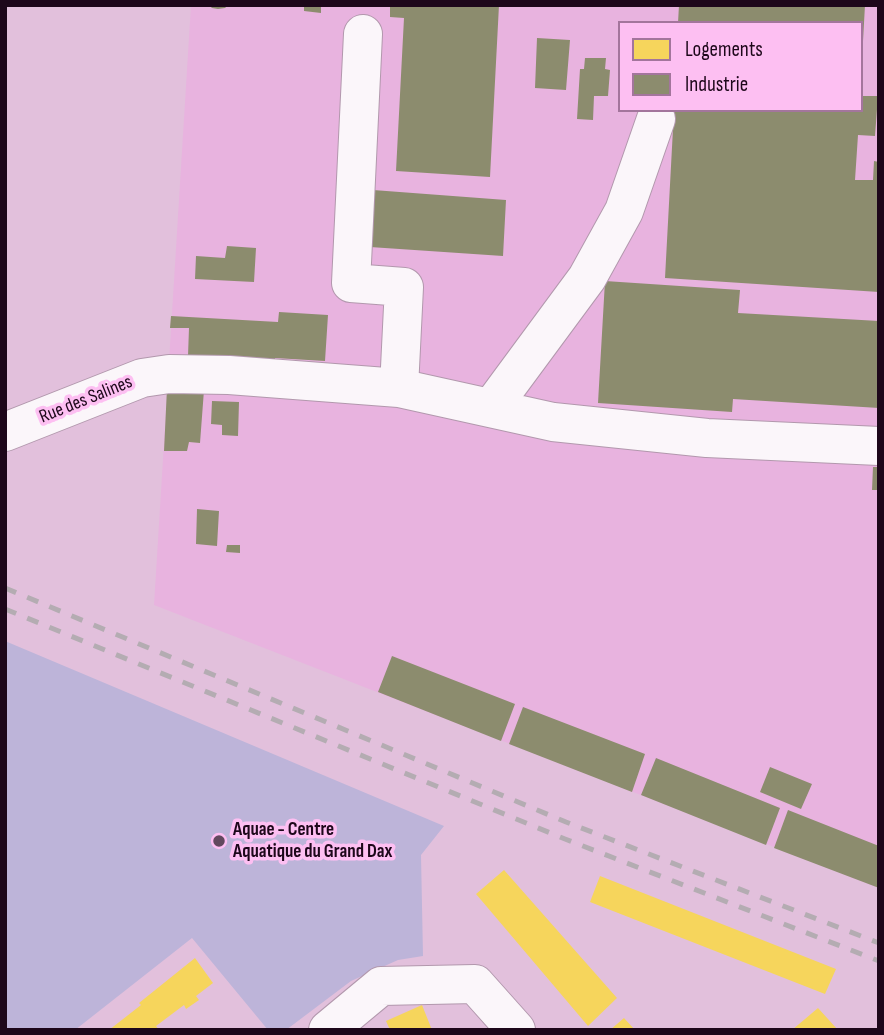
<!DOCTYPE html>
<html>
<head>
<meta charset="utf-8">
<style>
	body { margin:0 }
	#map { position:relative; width:884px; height:1035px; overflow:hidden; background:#e2c0dc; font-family:"Sofia Sans Condensed",sans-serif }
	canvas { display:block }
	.frame { position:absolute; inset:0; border:7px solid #1d071a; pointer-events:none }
	.legend { position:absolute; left:618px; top:21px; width:245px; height:91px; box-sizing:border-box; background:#fdbff2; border:2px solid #a3759c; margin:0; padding:9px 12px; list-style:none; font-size:21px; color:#1d071a }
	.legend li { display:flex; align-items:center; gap:14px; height:35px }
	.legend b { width:35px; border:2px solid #a3759c }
</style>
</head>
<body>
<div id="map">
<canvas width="884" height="1035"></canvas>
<div class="frame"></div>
<ul class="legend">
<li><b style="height:19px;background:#f6d55c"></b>Logements</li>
<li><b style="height:19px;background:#8c8c6e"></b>Industrie</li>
</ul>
</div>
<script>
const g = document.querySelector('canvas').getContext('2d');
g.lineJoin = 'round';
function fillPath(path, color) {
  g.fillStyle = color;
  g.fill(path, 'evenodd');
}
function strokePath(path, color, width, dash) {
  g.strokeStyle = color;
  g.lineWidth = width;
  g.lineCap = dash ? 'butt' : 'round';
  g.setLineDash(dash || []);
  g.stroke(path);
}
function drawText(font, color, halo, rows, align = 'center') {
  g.font = font + ' "Sofia Sans Condensed",sans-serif';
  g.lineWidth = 7;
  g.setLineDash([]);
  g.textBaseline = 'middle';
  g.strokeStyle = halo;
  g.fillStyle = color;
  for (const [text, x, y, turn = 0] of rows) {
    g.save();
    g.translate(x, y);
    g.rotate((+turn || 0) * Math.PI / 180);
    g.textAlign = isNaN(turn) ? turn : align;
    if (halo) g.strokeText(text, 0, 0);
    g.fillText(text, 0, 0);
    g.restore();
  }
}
const built = new Path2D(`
	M191,5H879V888L154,605ZM620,23H861V110H620Z`);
const green = new Path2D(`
	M5,641L444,826L421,855L423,956L398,960L351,981L286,1030H268L192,938L75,1030H5Z`);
const homes = new Path2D(`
	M504,870L617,998L588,1026L476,894Z
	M600,876L836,969L825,994L590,902Z
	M195,958L213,983L196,996L199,1000L186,1009L184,1005L156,1026L159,1030H109L141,1005L139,1003Z
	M422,1005L432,1030H390L386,1021Z
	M818,1008L838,1030H792Z
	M624,1018L635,1030H610Z`);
const industry = new Path2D(`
	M209,5H228L225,8L218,9L212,8Z
	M304,5H321V13L304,11Z
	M390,5H499L490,177L396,171L404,18L390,17Z
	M679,5H865L863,41H861V23H678Z
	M537,38L570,40L566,90L535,88Z
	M585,58H606L605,69L610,70L608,96H594L593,120L577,119L580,69H584Z
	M861,96H878L875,136L858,135L855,180H873L874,161L879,162V292L665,278L674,110H861Z
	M373,190L506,200L503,256L370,247Z
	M227,246L256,248L254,282L195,279L196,256L225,258Z
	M605,281L740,290L738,313L879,321V408L733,399L732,412L598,403Z
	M279,312L328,315L325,361L275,358V362L188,356L189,328H170L171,316L278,322Z
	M167,388L204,390L200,443L189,442L187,451H164Z
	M212,401L239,402L238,436L222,435V425L211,424Z
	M873,467H879V490H872Z
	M197,509L219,511L217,546L196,544Z
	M227,545H240V553L226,552Z
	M392,656L515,704L501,741L378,692Z
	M523,707L645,754L632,792L509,744Z
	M656,758L780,808L766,845L641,795Z
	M770,767L812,784L801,809L760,792Z
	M788,810L879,846V888L774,848Z`);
const minor = new Path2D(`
	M399,388L553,422L707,438L879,446
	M491,408L587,278L624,211L656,119
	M5,432L142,378L169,374L229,375L399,388L404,287L351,283L363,34
	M328,1030L381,986L475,984L516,1030`);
const rail = new Path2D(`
	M5,588L566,822L879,943
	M5,609L565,839L879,961`);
const markers = [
	[219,841,7,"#62485e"]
];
const streetNames = [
	["Rue des Salines",86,400,-22]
];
const poiNames = [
	["Aquae - Centre",233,830],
	["Aquatique du Grand Dax",233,852]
];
fillPath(built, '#e8b3df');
fillPath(green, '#bdb4d9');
fillPath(homes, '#f6d55c');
fillPath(industry, '#8c8c6e');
strokePath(minor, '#b298ad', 40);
strokePath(minor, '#fbf6fa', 38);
strokePath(rail, '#b4acb2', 5, [12, 12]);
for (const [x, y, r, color] of markers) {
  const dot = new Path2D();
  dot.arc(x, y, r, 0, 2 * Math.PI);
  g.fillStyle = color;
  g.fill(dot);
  strokePath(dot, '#fdbff2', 2.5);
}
drawText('19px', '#1d071a', '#fdbff2', streetNames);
drawText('bold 19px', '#1d071a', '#fdbff2', poiNames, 'left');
</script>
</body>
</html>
